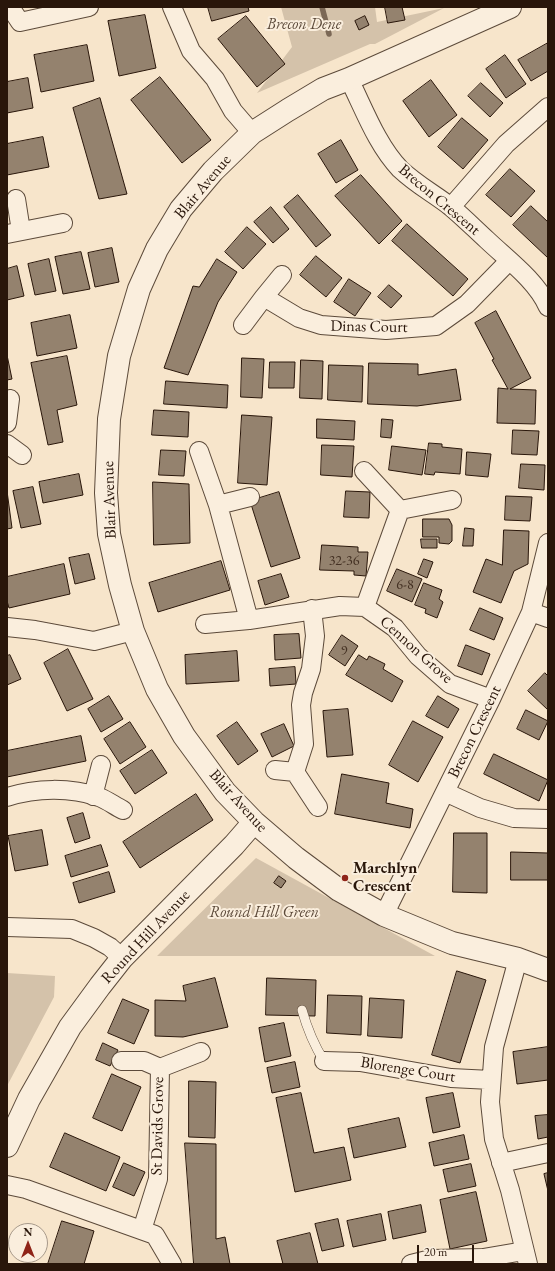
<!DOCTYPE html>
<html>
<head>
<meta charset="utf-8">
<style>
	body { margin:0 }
	#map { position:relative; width:555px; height:1271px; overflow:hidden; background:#f7e5cb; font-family:"EB Garamond",serif }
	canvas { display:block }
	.frame { position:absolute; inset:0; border:8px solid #29160a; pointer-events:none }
	.north { position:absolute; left:8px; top:1223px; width:40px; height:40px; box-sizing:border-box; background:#faeedd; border:1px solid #a69889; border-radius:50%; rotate:0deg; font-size:11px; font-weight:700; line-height:16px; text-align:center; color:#29160a }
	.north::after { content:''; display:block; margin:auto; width:14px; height:18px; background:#8f2418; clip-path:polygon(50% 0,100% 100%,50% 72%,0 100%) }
	.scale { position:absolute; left:417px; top:1245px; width:57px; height:18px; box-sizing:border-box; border:2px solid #29160a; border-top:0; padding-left:5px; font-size:12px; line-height:14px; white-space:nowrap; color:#29160a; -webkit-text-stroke:3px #faeedd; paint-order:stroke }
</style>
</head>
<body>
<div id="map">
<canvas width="555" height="1271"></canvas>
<div class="frame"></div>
<div class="north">N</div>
<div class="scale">20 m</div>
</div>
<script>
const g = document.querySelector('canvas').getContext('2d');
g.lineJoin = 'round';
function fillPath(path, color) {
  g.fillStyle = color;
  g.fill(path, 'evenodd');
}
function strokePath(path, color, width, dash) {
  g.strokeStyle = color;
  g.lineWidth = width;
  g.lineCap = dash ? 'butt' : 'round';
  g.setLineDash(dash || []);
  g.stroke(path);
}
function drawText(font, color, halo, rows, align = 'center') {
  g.font = font + ' "EB Garamond",serif';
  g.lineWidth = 4;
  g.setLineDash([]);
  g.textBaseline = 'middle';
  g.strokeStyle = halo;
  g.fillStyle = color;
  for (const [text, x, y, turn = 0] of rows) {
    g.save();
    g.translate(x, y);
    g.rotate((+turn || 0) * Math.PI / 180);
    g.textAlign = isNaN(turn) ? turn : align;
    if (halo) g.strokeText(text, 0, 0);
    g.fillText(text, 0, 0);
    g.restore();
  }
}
const green = new Path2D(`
	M281,7H375L377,22L444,8L375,44H370L257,93L292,47Z
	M256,858L435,956H157Z
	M7,973L55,976L54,997L7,1086Z`);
const stream = new Path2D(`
	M322,7L329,34`);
const building = new Path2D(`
	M208,7H248L249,11L212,21Z
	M385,7H402L405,20L388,23Z
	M145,15L156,68L119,76L108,21Z
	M246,16L285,64L257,87L218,39Z
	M365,16L369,25L359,30L355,21Z
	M548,43V71L531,81L518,60Z
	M87,45L94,81L41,92L34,55Z
	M505,55L526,84L506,98L486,69Z
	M160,77L211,140L182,163L131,100Z
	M28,78L33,108L7,113V82Z
	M431,80L457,115L429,137L403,101Z
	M481,83L503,103L490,117L468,96Z
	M100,98L127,194L99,199L73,108Z
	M462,118L488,140L463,169L438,147Z
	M43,137L49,167L7,175V144Z
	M341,140L358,170L336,183L318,154Z
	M510,169L535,191L511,217L486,195Z
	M361,175L402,221L379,244L335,196Z
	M298,195L331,235L316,247L284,207Z
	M531,206L548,222V258L513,225Z
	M271,207L289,229L273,243L254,222Z
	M407,224L468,279L453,296L392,241Z
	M247,227L266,244L243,269L225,252Z
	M112,248L119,282L95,287L88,253Z
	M81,252L90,289L63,294L55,257Z
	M316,256L342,278L326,297L300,275Z
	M49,259L56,291L35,295L28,264Z
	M217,259L237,272L218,302L188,375L164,368L193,286L199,287Z
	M17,266L24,296L7,300V269Z
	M349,279L371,293L355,316L334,302Z
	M389,285L402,296L391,308L378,297Z
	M496,311L531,378L510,389L536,390L535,424L497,423L498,388L508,389L492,360L494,359L475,323Z
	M70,315L77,348L37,356L31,323Z
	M7,355L12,379L7,380Z
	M67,356L77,405L57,410L63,442L48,445L31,363Z
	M242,358L264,359L262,398L241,397Z
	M301,360L323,361L322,399L300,398Z
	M270,362H295L294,388H269Z
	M369,363L418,364V375L456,369L461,400L417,406L368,404Z
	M329,365L363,366L362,402L328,400Z
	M166,381L228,385L227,408L164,404Z
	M154,410L189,412L188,437L152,435Z
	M242,415L272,417L267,485L238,483Z
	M317,419L355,421L354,440L317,438Z
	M382,419L393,420L391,438L381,437Z
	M513,430L539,431L537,455L512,454Z
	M429,443L442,444V447L462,449L460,474L435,472L434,475L425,474Z
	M322,445L354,446L352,477L321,475Z
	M392,446L426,450L422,475L389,470Z
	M161,450L186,451L184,476L159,475Z
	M467,452L491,454L488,477L466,475Z
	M521,464L545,465L544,490L519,488Z
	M79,474L83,495L43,503L39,482Z
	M153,482L189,484L190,543L154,545Z
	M33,487L41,524L21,528L13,491Z
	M7,491L12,528L7,529Z
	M346,491L370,492L369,518L344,517Z
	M279,492L300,558L271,567L250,501Z
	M506,496L532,497L530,521L505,520Z
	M423,519H449L452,525V541L449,544L439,543V537H423Z
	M465,528L474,529L473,546H463Z
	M504,530L529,531L528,564L514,571L501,603L473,592L486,559L502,565Z
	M421,539H437V548H422Z
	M322,545L358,547V552H368L366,576L354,575V571L320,570Z
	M89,554L95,579L75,584L69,558Z
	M424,559L433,562L427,578L418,574Z
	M221,561L230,590L158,612L149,583Z
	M64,564L70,594L9,608L7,601V577Z
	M397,569L422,579L412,602L387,591Z
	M281,574L289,597L265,605L258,581Z
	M424,583L442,590L439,599L443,602L437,618L425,613L426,609L415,605Z
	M480,608L503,618L494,640L470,630Z
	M299,634L301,658L275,660L274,635Z
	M342,635L358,646L345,666L329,655Z
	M466,645L490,654L482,675L458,666Z
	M68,649L93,699L67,711L44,663Z
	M237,651L239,681L186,684L185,655Z
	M10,655L21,679L7,685V656Z
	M359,655L367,660L369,656L385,664L383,669L403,681L392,702L346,675Z
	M295,667L296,684L270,686L269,669Z
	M545,673L548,676V710L528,691Z
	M109,696L123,719L101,732L88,709Z
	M438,696L459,709L448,728L426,716Z
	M348,709L353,755L327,757L323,711Z
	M526,710L548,721L539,740L517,729Z
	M413,721L443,737L418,782L389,765Z
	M130,722L146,747L120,764L104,739Z
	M237,722L258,751L238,765L217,736Z
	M284,724L294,746L272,757L261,734Z
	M81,736L86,761L7,777V751Z
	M152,750L167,773L135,794L120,771Z
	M494,754L548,780L539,801L484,774Z
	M342,774L389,783L386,803L413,809L410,828L335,814Z
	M196,794L213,820L140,868L123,842Z
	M83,813L90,838L75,843L67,818Z
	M42,830L48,865L15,871L8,836Z
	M454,833H487V893L453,892Z
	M101,845L108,866L71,877L65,856Z
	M511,852L548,853V880H511Z
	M109,872L115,892L79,903L73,883Z
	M279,876L286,881L281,888L274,883Z
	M457,971L486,980L460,1063L432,1055Z
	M215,978L228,1027L183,1037L155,1036V1000L186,1001L183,986Z
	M267,978L316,980L315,1016L266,1015Z
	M328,995L362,996L361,1035L327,1033Z
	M370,998L404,1000L402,1038L368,1036Z
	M123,999L149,1010L134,1044L108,1033Z
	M284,1023L291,1056L265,1062L259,1028Z
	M103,1043L118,1050L110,1066L96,1060Z
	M548,1047V1080L517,1084L513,1052Z
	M295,1062L300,1087L272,1093L267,1068Z
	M112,1074L141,1087L122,1131L93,1118Z
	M189,1081L216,1082L215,1138L189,1137Z
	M301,1093L314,1153L344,1147L351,1180L295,1192L276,1098Z
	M453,1093L460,1127L433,1133L426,1098Z
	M548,1115V1137L538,1139L535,1116Z
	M399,1118L406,1147L354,1158L348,1129Z
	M65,1133L120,1157L106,1191L50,1167Z
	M464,1135L469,1159L434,1166L429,1143Z
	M185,1143L216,1144V1239L225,1237L230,1264H194Z
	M124,1163L145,1172L134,1196L113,1187Z
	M471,1164L476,1186L448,1192L443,1170Z
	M548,1173V1191L544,1174Z
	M476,1192L487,1241L450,1249L440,1200Z
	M421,1205L426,1232L393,1239L388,1212Z
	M381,1214L386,1240L353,1247L347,1221Z
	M338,1219L344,1246L322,1251L315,1224Z
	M62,1221L94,1231L84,1264H48Z
	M310,1233L318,1264H283L277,1241Z`);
const service = new Path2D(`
	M302,1010C307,1028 314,1045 324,1061`);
const minor = new Path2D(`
	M10,7L20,22L89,7
	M172,7L191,51L215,79L233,111L252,133
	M349,79C364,109 377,145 400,169C417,185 433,193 451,207C463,217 475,229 487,240C507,259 537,281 548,307
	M16,199L21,231
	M451,207L506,144L548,107
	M7,234L63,223
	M282,275L264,297L299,318L321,325L386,330L436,326L467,304L509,261
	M243,325L264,297
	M7,423L10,399
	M7,444L22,455
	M199,451L218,505L249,620
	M364,471L400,510L365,607
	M218,505L250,497
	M400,510L452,500
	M312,609L315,636L311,669L303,693L301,705L304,744L295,772L318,807
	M531,612L548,618
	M205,624L249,620L340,606L365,607L395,628L418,656L450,684L491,699
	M7,627L35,630L94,641L133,631
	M275,770L295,772
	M445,792L480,808L514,818L548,819
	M93,796L101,765
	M7,797C36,788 70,787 99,797C107,800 115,806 123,810
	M384,915L491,699L531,612L548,543
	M7,927L72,929L94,938L110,947L122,958
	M518,959L494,1047L490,1102L494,1139L510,1190L528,1264
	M121,1061H144L160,1068
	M324,1061L360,1062L451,1078L491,1080
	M501,1163L548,1153
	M7,1185L26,1189L155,1235L172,1264
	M142,1230L158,1179L160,1068L201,1052
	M411,1264L431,1259L483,1258L524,1251`);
const tertiary = new Path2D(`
	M510,7L349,79L323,89L288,110L252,133L213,171L181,209L157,249L139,289L119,356L109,419L106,493L109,534L120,585L133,631L157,689L184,736L225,792L254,822L296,858L339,890L384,915L452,943L518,959L548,970
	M7,1146L29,1099L70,1027L100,986L122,958L234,845L254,822`);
const markers = [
	[345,878,4,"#8f2418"]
];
const numberNames = [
	["32-36",344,561],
	["6-8",405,585],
	["9",344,651]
];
const parkNames = [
	["Brecon Dene",304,25],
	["Round Hill Green",264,913]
];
const streetNames = [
	["Blair Avenue",203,187,-50],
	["Brecon Crescent",439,200,40],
	["Dinas Court",369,327,1],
	["Blair Avenue",110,500,-92],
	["Cennon Grove",416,650,42],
	["Brecon Crescent",475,732,-64],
	["Blair Avenue",238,801,48],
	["Round Hill Avenue",146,937,-47],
	["Blorenge Court",408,1070,9],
	["St Davids Grove",158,1126,-89]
];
const poiNames = [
	["Marchlyn",353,869],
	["Crescent",353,887]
];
fillPath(green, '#d4c2aa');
strokePath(stream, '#7b6856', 5.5);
fillPath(building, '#94826e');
strokePath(building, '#29160a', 1);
strokePath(service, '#5c4a3a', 10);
strokePath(minor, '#5c4a3a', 20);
strokePath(tertiary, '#5c4a3a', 24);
strokePath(service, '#faeedd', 9);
strokePath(minor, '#faeedd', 18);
strokePath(tertiary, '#faeedd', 22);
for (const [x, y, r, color] of markers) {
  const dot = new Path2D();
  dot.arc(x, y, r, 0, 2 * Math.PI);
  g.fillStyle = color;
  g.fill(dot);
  strokePath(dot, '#faeedd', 1.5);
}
drawText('14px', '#443123', null, numberNames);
drawText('italic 16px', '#5c4a3a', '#faeedd', parkNames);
drawText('16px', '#29160a', '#faeedd', streetNames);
drawText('bold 16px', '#29160a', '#faeedd', poiNames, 'left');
</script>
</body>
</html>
